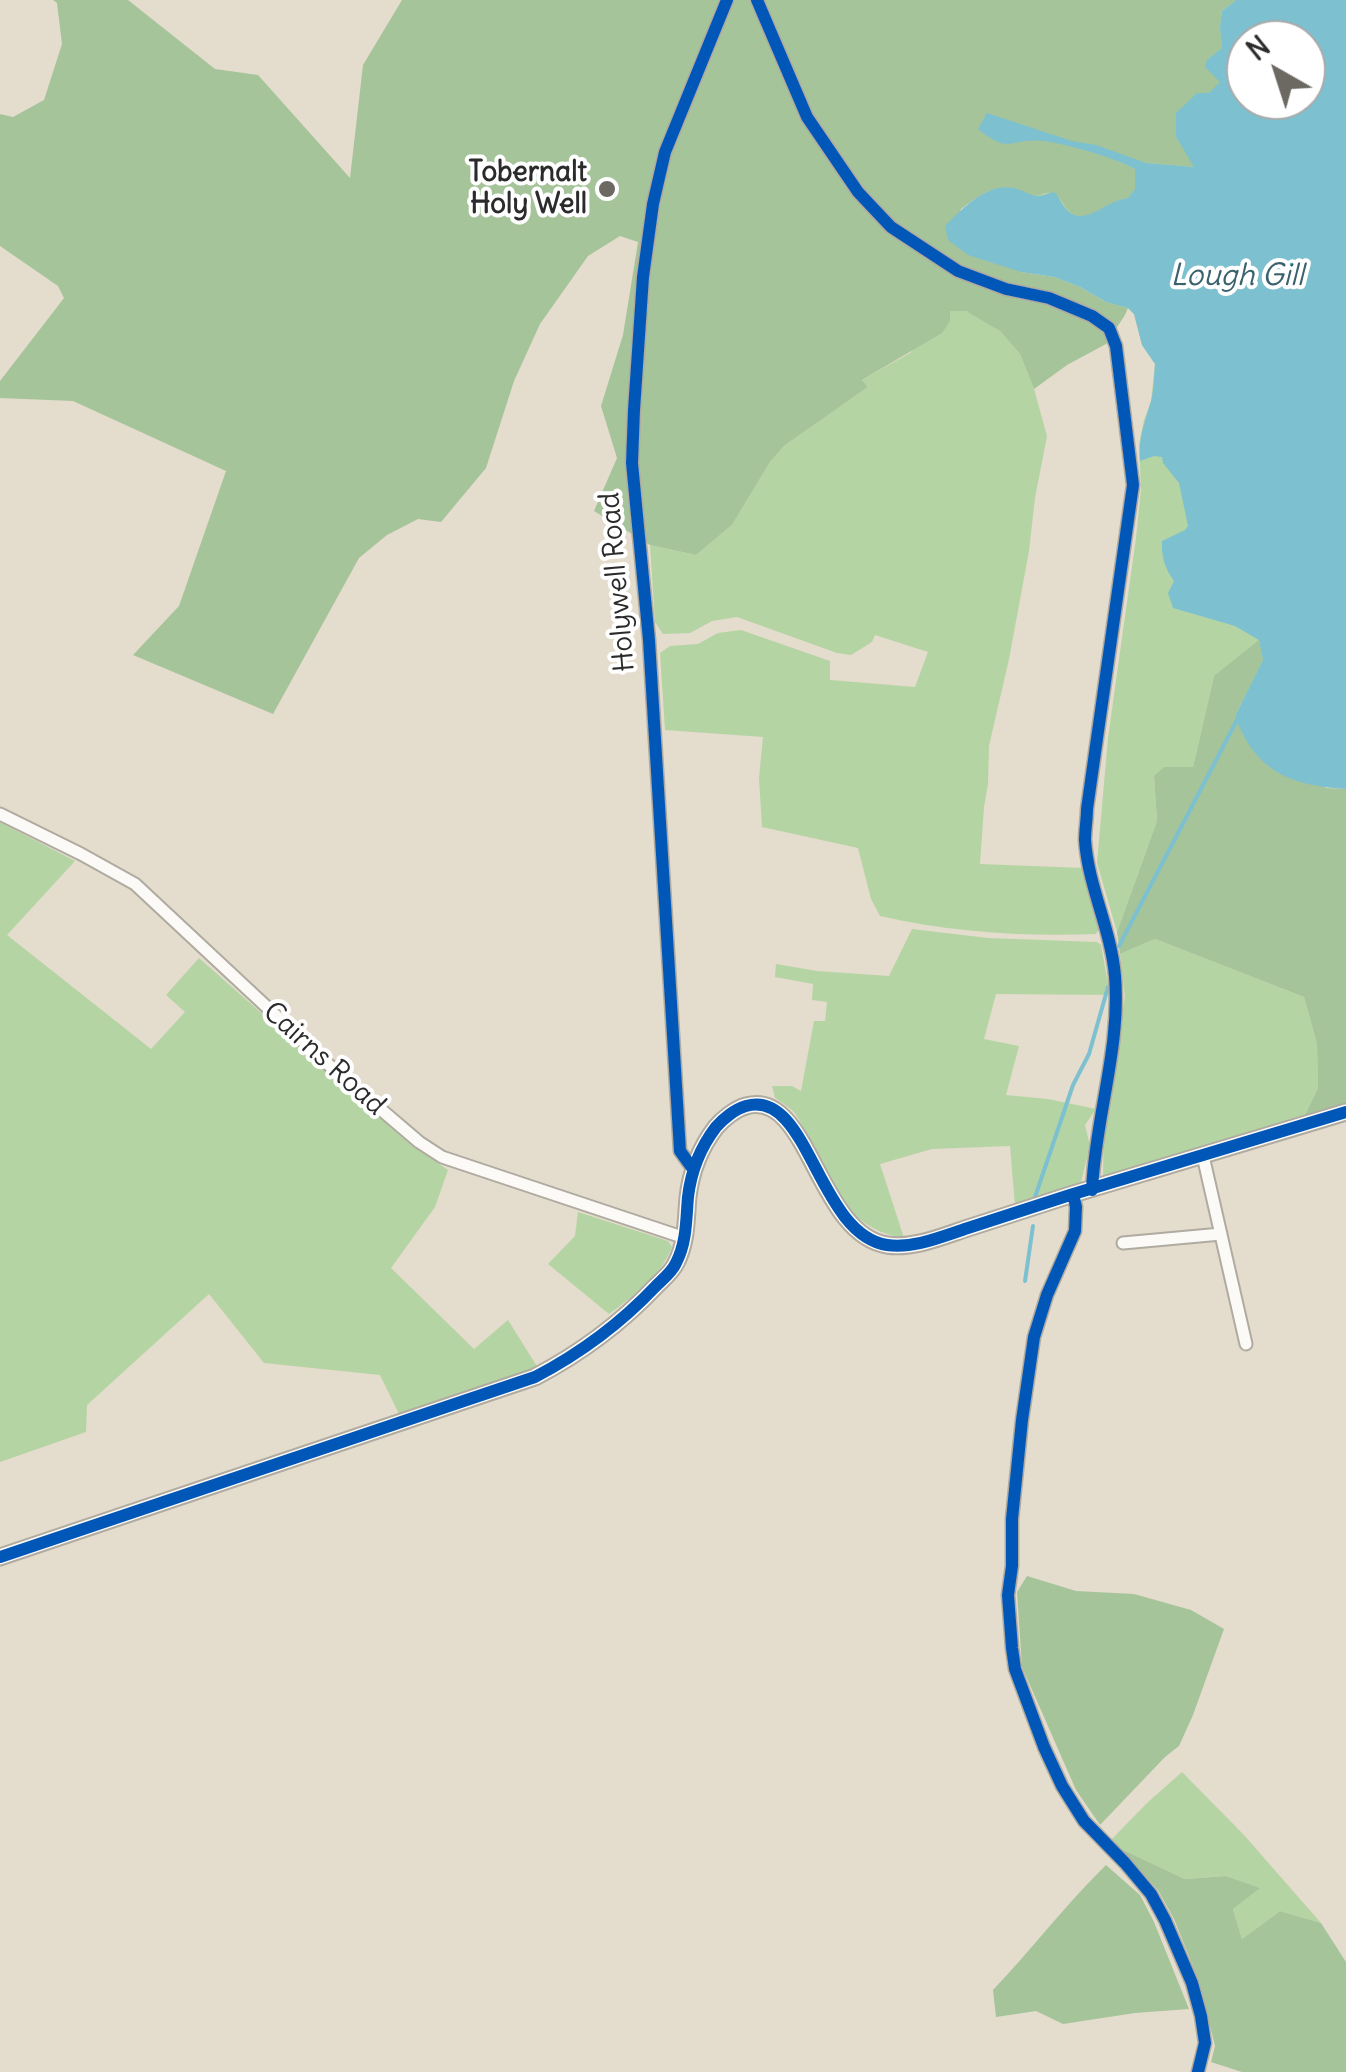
<!DOCTYPE html>
<html>
<head>
<meta charset="utf-8">
<style>
	body { margin:0 }
	#map { position:relative; width:1346px; height:2072px; overflow:hidden; background:#e4dccc; font-family:Delius,sans-serif }
	canvas { display:block }
	.north { position:absolute; left:1226px; top:20px; width:100px; height:100px; box-sizing:border-box; background:#fff; border:2px solid #aaa; border-radius:50%; rotate:321deg; font-size:28px; font-weight:700; line-height:40px; text-align:center; color:#2b2b2b }
	.north::after { content:''; display:block; margin:auto; width:35px; height:45px; background:#6c6963; clip-path:polygon(50% 0,100% 100%,50% 72%,0 100%) }
</style>
</head>
<body>
<div id="map">
<canvas width="1346" height="2072"></canvas>
<div class="north">N</div>
</div>
<script>
const g = document.querySelector('canvas').getContext('2d');
g.lineJoin = 'round';
function fillPath(path, color) {
  g.fillStyle = color;
  g.fill(path, 'evenodd');
}
function strokePath(path, color, width, dash) {
  g.strokeStyle = color;
  g.lineWidth = width;
  g.lineCap = dash ? 'butt' : 'round';
  g.setLineDash(dash || []);
  g.stroke(path);
}
function drawText(font, color, halo, rows, align = 'center') {
  g.font = font + ' Delius,sans-serif';
  g.lineWidth = 8;
  g.setLineDash([]);
  g.textBaseline = 'middle';
  g.strokeStyle = halo;
  g.fillStyle = color;
  for (const [text, x, y, turn = 0] of rows) {
    g.save();
    g.translate(x, y);
    g.rotate((+turn || 0) * Math.PI / 180);
    g.textAlign = isNaN(turn) ? turn : align;
    if (halo) g.strokeText(text, 0, 0);
    g.fillText(text, 0, 0);
    g.restore();
  }
}
const green = new Path2D(`
	M1236,0H1346V789L1214,676L1193,767L1154,776L1157,821L1117,932L1097,863L1108,738L1136,538L1141,489L1139,445L1144,420L1151,401L1155,364L1142,345L1134,314L1128,308L1106,302L1031,196L1052,192ZM1246,40H1306V100H1246Z
	M949,311H966L987,321L1000,331L1020,354L1034,389L1047,436L1035,498L1029,551L1009,659L989,746L988,784L984,807L980,864L1083,868L1099,929L1096,934C1025,937 949,932 880,916L871,899L858,848L762,827L759,778L763,737L665,730L660,653L670,646L698,644L718,633L741,630L830,661V680L915,687L928,652L875,635L872,642L851,655L837,653L737,617L712,621L690,633L663,634L655,622L650,545L696,555L732,525L770,462L784,446L868,387L862,380L910,353Z
	M0,822L75,861L7,935L151,1049L185,1012L166,995L199,958L412,1146L448,1170L435,1207L391,1268L474,1349L508,1320L538,1368L399,1414L380,1375L264,1363L209,1294L87,1405L86,1432L0,1462Z
	M912,929L988,938L1097,942L1101,945L1110,995L996,994L984,1039L1019,1046L1006,1095L1048,1099L1096,1109L1085,1125L1090,1146L1080,1186L1015,1206L1010,1146L932,1149L880,1164L904,1238C847,1229 834,1186 809,1140C805,1131 800,1120 794,1112C789,1107 781,1102 775,1098L772,1086H792L801,1091L814,1021H825L827,1002L812,1000L813,984L775,977L776,964L817,971L889,976Z
	M1155,939L1304,997L1317,1044L1318,1088L1304,1117L1103,1176L1104,1121L1125,997L1120,954Z
	M578,1212L668,1241L672,1247C660,1277 635,1295 609,1314L548,1264L575,1236Z
	M1182,1772L1244,1835L1321,1923L1280,1911L1242,1939L1233,1909L1259,1888L1226,1876L1185,1879L1119,1848L1112,1839L1147,1803Z`);
const forest = new Path2D(`
	M53,0H128L215,69L258,75L350,178L363,65L402,0H1236L1222,11L1220,27L1222,48L1207,60L1221,81L1176,137L1195,167L1116,160L1136,169L1135,189L1128,198C1111,199 1102,215 1085,216C1065,218 1065,200 1055,194C1049,190 1039,196 1032,196C1024,195 1018,189 1010,188C990,186 975,199 960,210L1021,272L1054,277L1080,287L1106,302L1128,308L1125,315L1106,344L1067,365L1034,389L1020,354L1000,331L966,311H950V321L942,333L862,380L868,387L784,446L770,462L732,525L696,555L650,545L594,511L617,458L601,406L623,335L638,242L620,236L588,256L540,324L514,381L486,468L441,522L418,519L387,535L359,558L273,714L133,655L179,606L226,471L73,401L0,398V381L64,298L58,286L0,246V114L13,117L44,100L62,44L57,3Z
	M1259,640L1263,660L1235,716L1326,788L1346,789V1104L1304,1117L1318,1088L1317,1044L1304,997L1155,939L1120,954L1117,932L1157,821L1154,776L1164,767H1193L1214,676Z
	M1027,1576L1076,1591L1134,1594L1191,1610L1224,1629L1193,1715L1179,1746L1165,1757L1100,1825L1076,1790L1022,1667L1017,1592Z
	M1119,1848L1185,1879L1226,1876L1260,1888L1233,1909L1242,1939L1280,1911L1321,1923L1346,1962V2072H1242L1211,2062L1215,2046L1199,1981L1174,1919L1158,1890Z
	M1106,1865L1140,1895L1154,1922L1189,2009L1135,2013L1063,2024L1036,2011L996,2017L993,1990C1032,1949 1066,1904 1106,1865Z`);
const water = new Path2D(`
	M1236,0H1346V789C1290,786 1255,771 1235,716L1263,660L1259,640L1235,626L1173,608L1168,593L1174,581C1165,569 1161,556 1162,541L1185,530L1188,526L1179,483L1163,463L1162,457L1154,456L1140,461C1138,435 1146,421 1152,397C1154,386 1154,375 1155,364L1142,345L1134,314L1128,308L1106,302L1080,287L1054,277L1021,272L968,255L948,240L945,226C962,209 987,182 1014,188C1030,192 1033,201 1052,192L1057,194C1077,240 1102,200 1128,198L1135,189V169C1116,158 1066,144 1044,141C1009,137 1011,156 978,129L987,113L1072,141L1096,145L1146,163L1194,167L1176,137V113L1197,93H1209L1220,82L1205,67L1207,60L1222,48L1220,27L1222,11ZM1246,40H1306V100H1246Z`);
const stream = new Path2D(`
	M1119,946L1237,720
	M1034,1200L1073,1085L1089,1054L1108,987
	M1025,1281L1033,1226`);
const minor = new Path2D(`
	M757,0L807,117L858,192L891,227L958,271L1006,289L1049,298L1092,316L1109,328L1116,346L1133,485L1087,809C1087,819 1085,830 1085,840C1088,886 1111,929 1115,976C1121,1048 1095,1118 1092,1190
	M0,814L81,854L135,884L330,1066L419,1142L442,1157L685,1238
	M1203,1156L1246,1344
	M693,1169L680,1151L649,640L632,463L634,410L643,277L653,204L665,152L727,0
	M1073,1194L1076,1207L1075,1231L1047,1295L1034,1337L1022,1420L1012,1519V1566L1008,1595L1012,1648L1015,1669L1044,1747L1062,1786L1084,1821L1125,1863L1151,1894L1165,1920L1192,1983L1201,2016L1205,2043L1198,2072
	M1123,1243L1221,1234`);
const major = new Path2D(`
	M0,1557L535,1377C579,1354 622,1322 656,1286C663,1279 672,1272 676,1263C687,1242 686,1219 688,1197C691,1171 700,1148 716,1127C723,1119 735,1109 746,1106C809,1088 817,1234 887,1245C914,1249 943,1236 968,1228C1002,1217 1036,1206 1070,1195C1162,1168 1254,1140 1346,1112`);
const cycleway = new Path2D(`
	M757,0L807,117L858,192L891,227L958,271L1006,289L1049,298L1092,316L1109,328L1116,346L1133,485L1087,809C1087,819 1085,830 1085,840C1088,886 1111,929 1115,976C1121,1048 1095,1118 1092,1190
	M693,1169L680,1151L649,640L632,463L634,410L643,277L653,204L665,152L727,0
	M1073,1194L1076,1207L1075,1231L1047,1295L1034,1337L1022,1420L1012,1519V1566L1008,1595L1012,1648L1015,1669L1044,1747L1062,1786L1084,1821L1125,1863L1151,1894L1165,1920L1192,1983L1201,2016L1205,2043L1198,2072
	M0,1557L535,1377C579,1354 622,1322 656,1286C663,1279 672,1272 676,1263C687,1242 686,1219 688,1197C691,1171 700,1148 716,1127C723,1119 735,1109 746,1106C809,1088 817,1234 887,1245C914,1249 943,1236 968,1228C1002,1217 1036,1206 1070,1195C1162,1168 1254,1140 1346,1112`);
const markers = [
	[607,189,10,"#6c6963"]
];
const poiNames = [
	["Tobernalt",587,173],
	["Holy Well",587,205]
];
const streetNames = [
	["Holywell Road",618,582,-95],
	["Cairns Road",324,1059,42]
];
const waterNames = [
	["Lough Gill",1237,276]
];
fillPath(green, '#b5d4a4');
fillPath(forest, '#a6c49a');
fillPath(water, '#7dc0cf');
strokePath(stream, '#7dc0cf', 4);
strokePath(minor, '#b0aba1', 15);
strokePath(major, '#b0aba1', 19);
strokePath(minor, '#fbfaf7', 11);
strokePath(major, '#fbfaf7', 15);
strokePath(cycleway, '#0057b8', 12);
for (const [x, y, r, color] of markers) {
  const dot = new Path2D();
  dot.arc(x, y, r, 0, 2 * Math.PI);
  g.fillStyle = color;
  g.fill(dot);
  strokePath(dot, '#fff', 4);
}
drawText('bold 28px', '#2b2b2b', '#fff', poiNames, 'right');
drawText('28px', '#2b2b2b', '#fff', streetNames);
drawText('italic 30px', '#3a626d', '#fff', waterNames);
</script>
</body>
</html>
